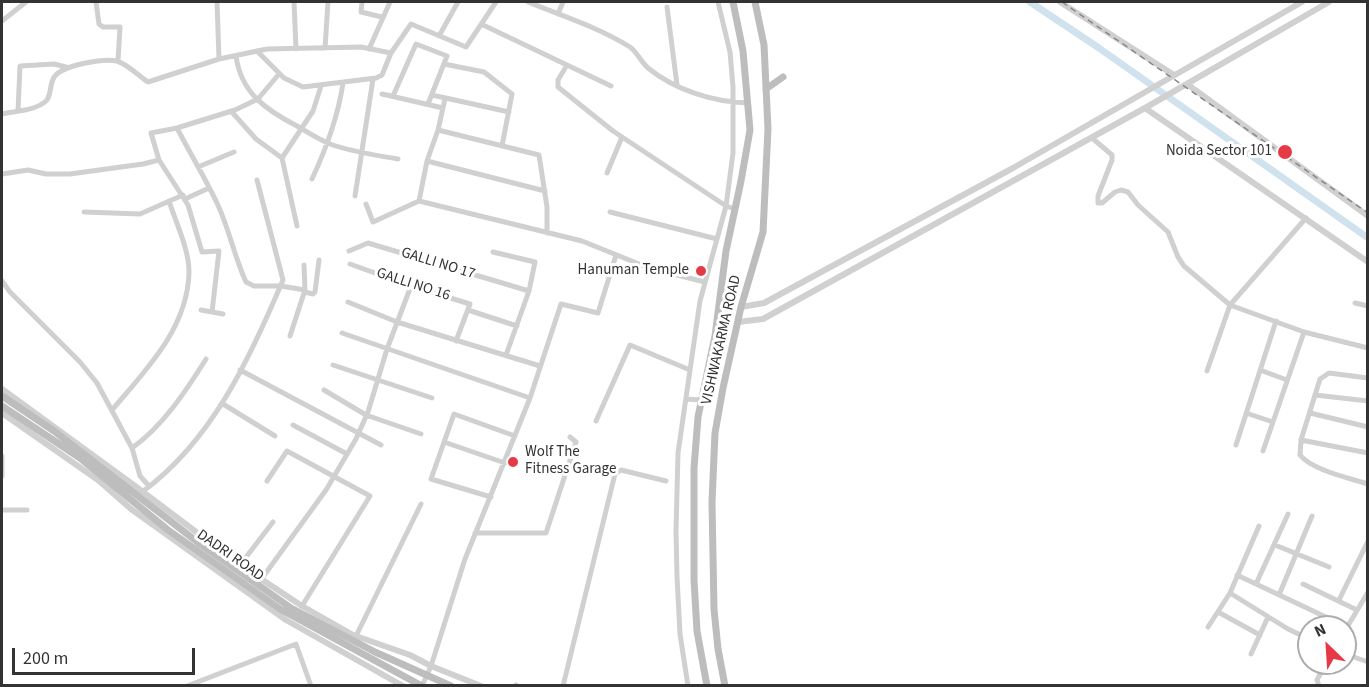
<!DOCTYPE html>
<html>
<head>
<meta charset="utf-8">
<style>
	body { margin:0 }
	#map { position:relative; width:1369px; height:687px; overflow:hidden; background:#fff; font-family:"Source Sans 3",sans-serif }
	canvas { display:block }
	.frame { position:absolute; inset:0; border:3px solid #333; pointer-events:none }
	.north { position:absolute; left:1297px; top:615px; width:60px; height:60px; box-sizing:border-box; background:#fff; border:2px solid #adadad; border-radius:50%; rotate:335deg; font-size:16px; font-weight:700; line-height:24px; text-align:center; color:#333 }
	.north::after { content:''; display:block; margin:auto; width:21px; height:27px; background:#e63946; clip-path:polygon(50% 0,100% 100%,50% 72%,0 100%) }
	.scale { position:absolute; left:12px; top:648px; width:183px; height:27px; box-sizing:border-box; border:3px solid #333; border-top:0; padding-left:8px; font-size:18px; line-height:21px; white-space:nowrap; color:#333; -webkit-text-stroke:4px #fff; paint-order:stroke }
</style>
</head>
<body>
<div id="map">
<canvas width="1369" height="687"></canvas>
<div class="frame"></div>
<div class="north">N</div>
<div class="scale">200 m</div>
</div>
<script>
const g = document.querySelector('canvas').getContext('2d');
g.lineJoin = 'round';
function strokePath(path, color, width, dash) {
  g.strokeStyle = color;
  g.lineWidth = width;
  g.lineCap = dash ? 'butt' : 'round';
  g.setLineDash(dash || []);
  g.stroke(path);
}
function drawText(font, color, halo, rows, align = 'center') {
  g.font = font + ' "Source Sans 3",sans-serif';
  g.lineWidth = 6;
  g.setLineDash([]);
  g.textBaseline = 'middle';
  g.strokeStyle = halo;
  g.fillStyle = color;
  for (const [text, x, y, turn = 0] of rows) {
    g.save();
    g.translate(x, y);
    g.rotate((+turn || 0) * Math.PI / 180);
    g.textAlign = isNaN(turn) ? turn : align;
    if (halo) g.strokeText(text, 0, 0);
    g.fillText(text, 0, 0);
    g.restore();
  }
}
const canal = new Path2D(`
	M1030,2L1099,48L1368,238`);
const minor = new Path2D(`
	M96,2L99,24L103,27H120L118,61
	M217,2L219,59
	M294,2L296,49
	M362,2L361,12L382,17
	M528,2C562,16 598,27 630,47C637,52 641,62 648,68C675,90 713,102 748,103
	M667,7L677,85
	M558,14L563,2
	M2,21L26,2
	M481,24L611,86
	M439,36L458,2
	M325,48L328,2
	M369,49L390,2
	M257,51L284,78L303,87L376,78L382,75L391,53
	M236,56C241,93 266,110 297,126C307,132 318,139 330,144C352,152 375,155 398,159
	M444,64L484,72L512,94L502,146
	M567,65L558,80V87L613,131L726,206L735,209
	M382,94L443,108
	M432,95L509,112
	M393,96L416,44L447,56L428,104
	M18,111L20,66L54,64L66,67
	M231,111L256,139L282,158
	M2,114C15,111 35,111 46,101C52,95 49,83 55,76C64,65 104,58 117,61C127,64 139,76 148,82L219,59L267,49L361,47L391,53L411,24L466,47L496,2
	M177,128C190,153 205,178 217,203C229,228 234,256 246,282L254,286H281L305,290
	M438,130L539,155L547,207V233
	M1092,138L1112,155V160L1098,196V203H1102L1115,192L1121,190L1128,192L1138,205L1168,232L1178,257L1184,266L1230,305L1304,332L1368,348
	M159,160L151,133L177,128L235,110L258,99L279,74
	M427,161L545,191
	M198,167L234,152
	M607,173L622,137
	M2,174L28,170L46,174H70L143,164L159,160L188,205L202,252L219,251L212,312
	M312,179C327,147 338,117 343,83
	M355,196L373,79
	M185,199L209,188
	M419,201L427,161L438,130L445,99
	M366,204L373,222L419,201L582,241L649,268L705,282
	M84,212L140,214L183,195
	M610,212L717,239
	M297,226L282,158L313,111L321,86
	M349,251L368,243L529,291
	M493,252L535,262L529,291L506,355
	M350,264L411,286L470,304L456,341
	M2,281L10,292L80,362L97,383L132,448L140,476L149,486
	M305,292L313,294L315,292L319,260
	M348,302L397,322L540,366
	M1355,303L1368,306
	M201,310L223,314
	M468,310L517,326
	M342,333L530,398
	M290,336L305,290L304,265
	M333,365L432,398
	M240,370L381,445
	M1260,370L1287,380
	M1207,371L1230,305L1306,218
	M1368,378L1329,373L1320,379L1301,440L1368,453
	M324,390L366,415L421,434
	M1315,395L1368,401
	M686,399L701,400
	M223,404L275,436
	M112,410C146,370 188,328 189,272C189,249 176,223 169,201
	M1246,413L1273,422
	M1310,413L1368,427
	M596,421L630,345L690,370
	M293,425L347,454
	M1301,440L1300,455C1312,470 1349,478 1368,484
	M444,442L505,463
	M1236,445L1276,321
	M132,448C163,426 186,391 206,359
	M1263,451L1304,332
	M2,456V476
	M267,481L287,451L370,496L302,606
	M142,492C212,441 250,358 283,280L257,180
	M491,497L431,479L454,414L515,436
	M2,510H27
	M1259,526L1230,593L1288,629L1309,639
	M475,533H546L576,442L570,437
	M1275,545L1329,567
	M240,565L273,522
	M1237,575L1347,627
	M260,581L326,490L356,439L368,412L387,349L411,286
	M1256,584L1288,514
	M1303,584L1357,610
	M1279,595L1312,516
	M1339,600L1368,541
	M1218,612L1260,635
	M1208,627L1230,593
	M1346,629L1368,592
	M356,636L421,504
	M1251,654L1268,617
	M1345,654L1368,662
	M516,685L517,686
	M187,686L296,644L311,686
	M422,686L431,666L465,559L530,398L561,304L598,313L616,255
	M563,686L615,474L621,470L666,481
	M688,686L680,634L677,577L676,531L678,453L700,301L726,206L733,153V87L730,52L718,2
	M1319,686L1317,680L1326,663`);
const tertiary = new Path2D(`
	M1060,2L1174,75
	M1187,84L1368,216
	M1145,108L1368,262
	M741,307L764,303L1013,168L1302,2
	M738,322L763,319L1145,108L1329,2
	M2,389L135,486L240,565L302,606L353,635L410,655L431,666L481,686
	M2,413L98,480L131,509L286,620L403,686`);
const secondary = new Path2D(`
	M766,89L783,77
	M707,686L697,631L694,580V468L698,417L715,336L726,251L741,181L750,130L743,51L733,2
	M725,686L718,649L714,609L712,502L715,433L723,388L741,307L763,232L768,129L764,45L755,2`);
const rail = new Path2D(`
	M1062,2L1368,213`);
const secondaryBridge = new Path2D(`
	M2,396L54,431L200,544L291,608L375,652L451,686
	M2,406L80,458L168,530L280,609L422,686`);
const markers = [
	[1285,152,8,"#e63946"],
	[701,271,6,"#e63946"],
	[513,462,6,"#e63946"]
];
const poiNames = [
	["Noida Sector 101",1272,152],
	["Hanuman Temple",689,271],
	["Wolf The",525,453,"left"],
	["Fitness Garage",525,470,"left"]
];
const streetNames = [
	["GALLI NO 17",438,264,17],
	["GALLI NO 16",413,285,18],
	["VISHWAKARMA ROAD",722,340,-77],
	["DADRI ROAD",230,556,35]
];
strokePath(canal, '#cfe2ee', 7);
strokePath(minor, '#d0d0d0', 5);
strokePath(tertiary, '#d0d0d0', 6);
strokePath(secondary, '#bdbdbd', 7);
strokePath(rail, '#888', 1.5, [6, 4.5]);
strokePath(secondaryBridge, '#bdbdbd', 7);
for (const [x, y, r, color] of markers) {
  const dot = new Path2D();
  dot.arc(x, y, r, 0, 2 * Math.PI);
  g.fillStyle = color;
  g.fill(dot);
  strokePath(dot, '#fff', 2);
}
drawText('15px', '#333', '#fff', poiNames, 'right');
drawText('15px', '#333', '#fff', streetNames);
</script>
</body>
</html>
